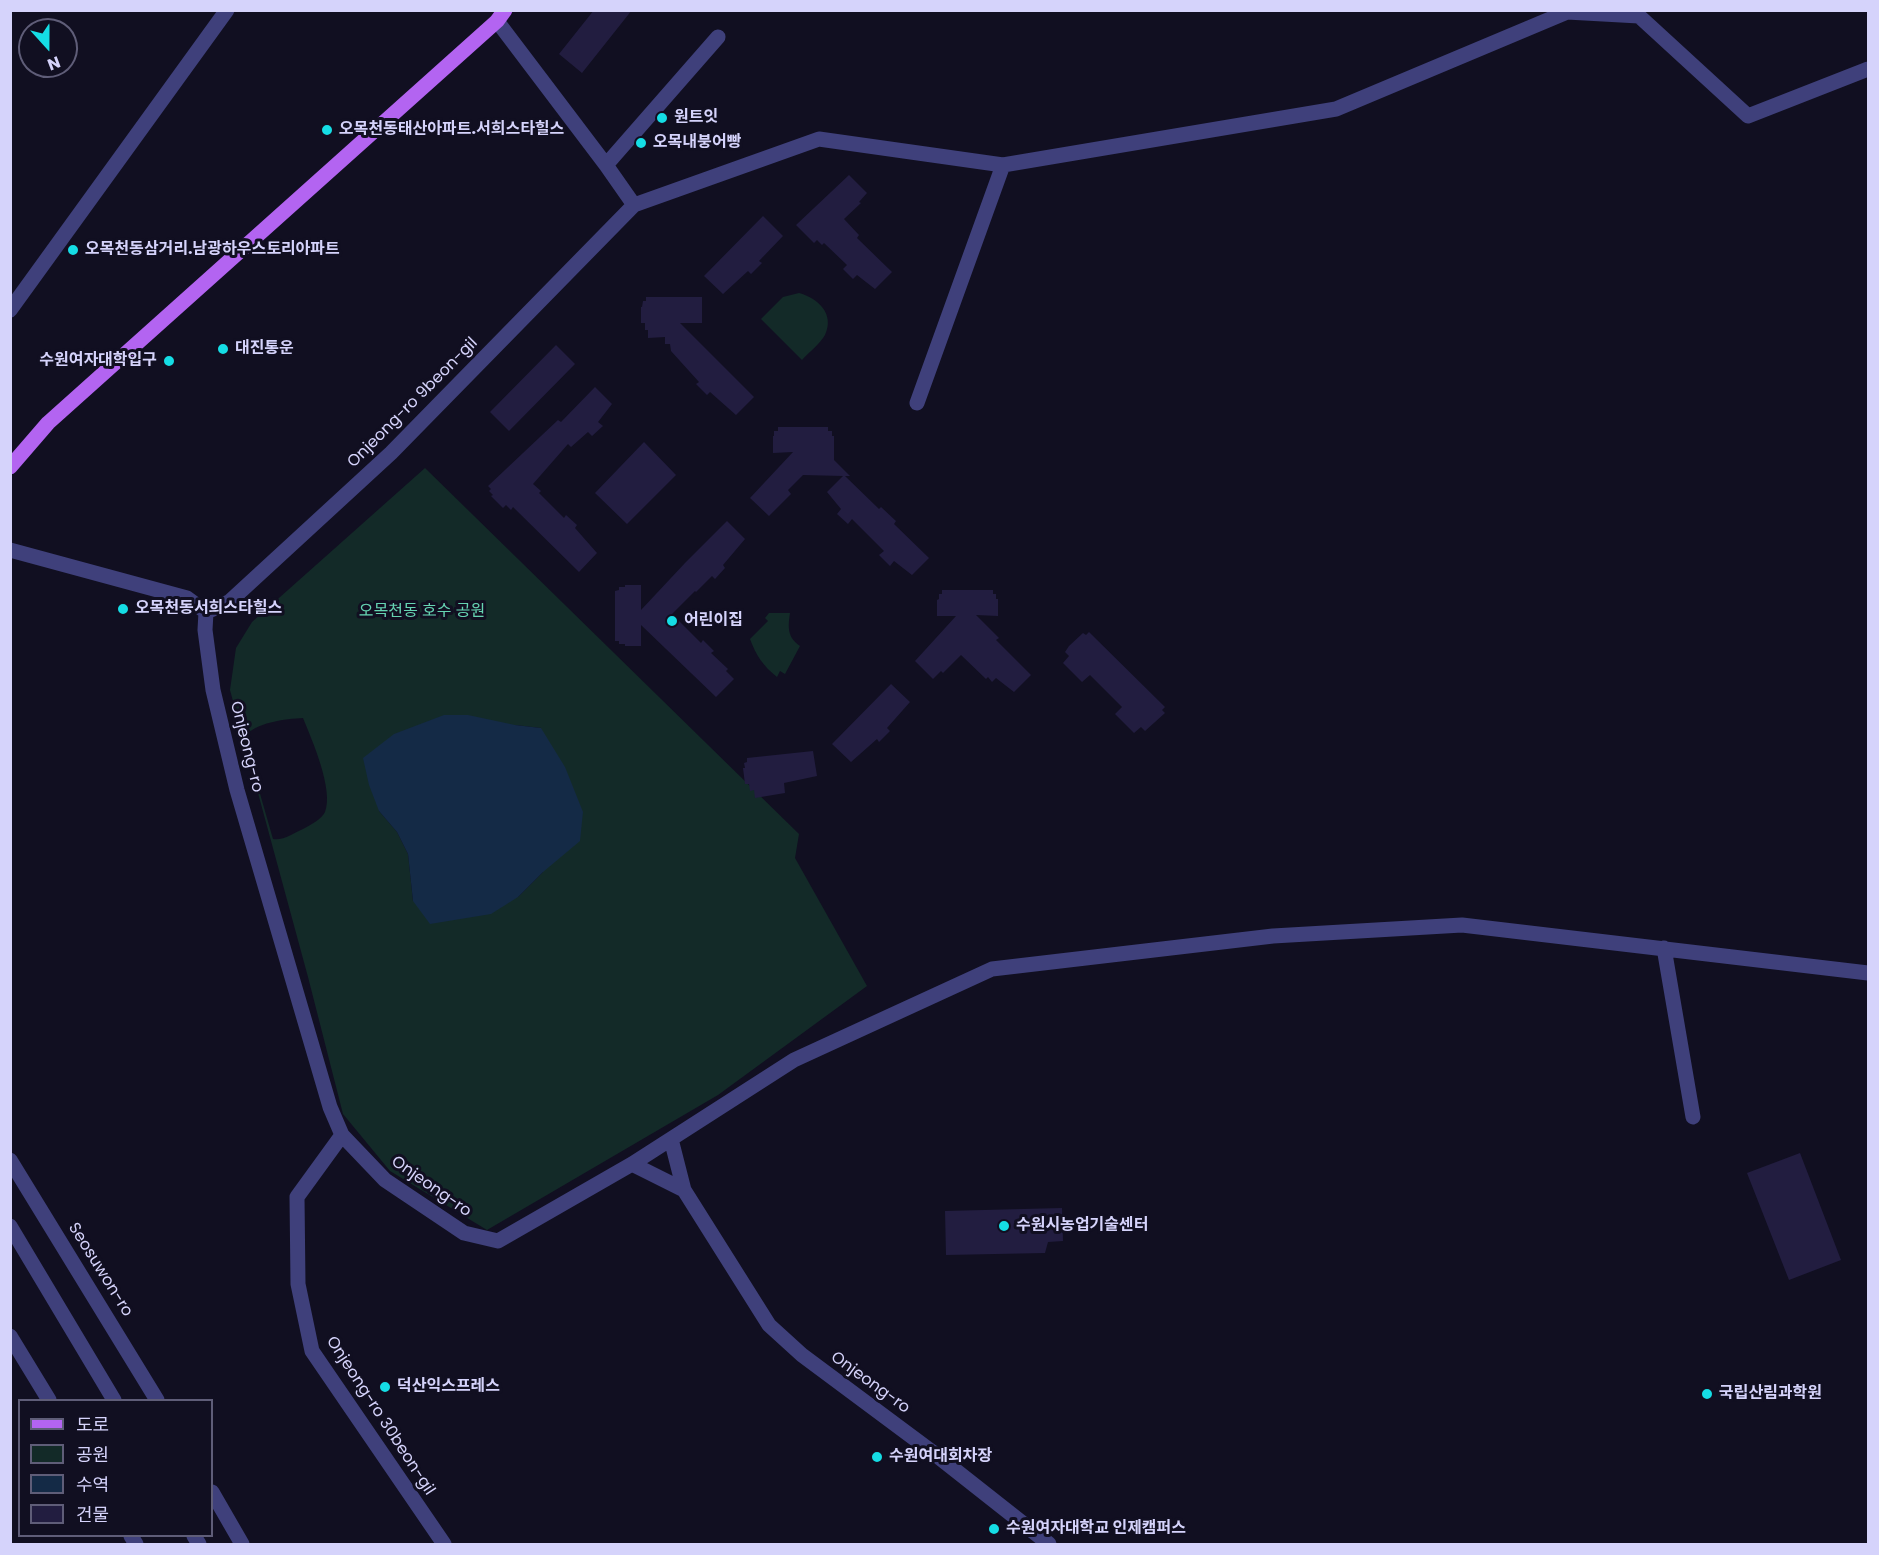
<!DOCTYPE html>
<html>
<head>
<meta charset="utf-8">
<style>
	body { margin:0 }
	#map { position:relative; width:1879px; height:1555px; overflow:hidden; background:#110f21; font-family:Poppins,"Noto Sans KR",sans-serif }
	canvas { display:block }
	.frame { position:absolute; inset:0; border:12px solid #d5d3fb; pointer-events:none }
	.legend { position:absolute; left:18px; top:1399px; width:195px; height:138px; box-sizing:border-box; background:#110f21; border:2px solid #5f5d78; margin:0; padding:8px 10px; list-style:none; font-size:18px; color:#d5d3fb }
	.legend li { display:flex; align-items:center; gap:12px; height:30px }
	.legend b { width:30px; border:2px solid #5f5d78 }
	.north { position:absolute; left:18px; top:18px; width:60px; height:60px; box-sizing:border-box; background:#110f21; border:2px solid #5f5d78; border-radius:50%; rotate:159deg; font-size:16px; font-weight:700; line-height:24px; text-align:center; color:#d5d3fb }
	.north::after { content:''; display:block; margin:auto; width:21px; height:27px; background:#15dde5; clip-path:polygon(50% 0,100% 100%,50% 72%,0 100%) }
</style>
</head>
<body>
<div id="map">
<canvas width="1879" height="1555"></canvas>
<div class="frame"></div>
<ul class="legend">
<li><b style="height:8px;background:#b364f1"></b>도로</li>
<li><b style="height:16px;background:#132a28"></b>공원</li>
<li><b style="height:16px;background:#142a46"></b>수역</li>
<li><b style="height:16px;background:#221d40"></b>건물</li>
</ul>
<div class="north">N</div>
</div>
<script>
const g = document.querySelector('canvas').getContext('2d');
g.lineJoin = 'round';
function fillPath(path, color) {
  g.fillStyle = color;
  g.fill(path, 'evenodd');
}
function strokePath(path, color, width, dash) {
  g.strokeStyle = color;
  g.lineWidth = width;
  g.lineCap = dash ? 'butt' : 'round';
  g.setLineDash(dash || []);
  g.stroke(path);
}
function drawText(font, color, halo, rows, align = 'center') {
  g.font = font + ' Poppins,"Noto Sans KR",sans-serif';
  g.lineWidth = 6;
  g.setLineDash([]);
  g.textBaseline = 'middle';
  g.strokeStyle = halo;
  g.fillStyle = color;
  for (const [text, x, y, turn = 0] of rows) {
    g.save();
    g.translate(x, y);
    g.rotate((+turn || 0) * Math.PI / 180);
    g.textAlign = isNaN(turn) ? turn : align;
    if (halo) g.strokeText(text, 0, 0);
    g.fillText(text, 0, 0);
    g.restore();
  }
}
const green = new Path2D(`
	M799,293C818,298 835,314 825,335C820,344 809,352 802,360L761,319L783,297Z
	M425,468L799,834L795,858L867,986L718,1095L487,1230L390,1171L343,1114L308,977L230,690L236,648L252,622ZM303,718C312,740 334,790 325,812C322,819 310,825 303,829C294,833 283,841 273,839L244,738C254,722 286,719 303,718ZM515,725L541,728L543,872L518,897L413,901L408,854L397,832L379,811Z
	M769,613H790C788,627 787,637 800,646L785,674L780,671L777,677C763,666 756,655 750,639L768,621L765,618Z`);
const water = new Path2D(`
	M444,715H468L515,725L541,728L565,767L583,812L580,841L543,872L518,897L491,914L430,924L413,901L408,854L397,832L379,811L369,785L363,758L394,734Z`);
const building = new Path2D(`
	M594,10H632L582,73L559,54Z
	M849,175L867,193L859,202L861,203L844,219L859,235L857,238L892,272L875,289L857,275L853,279L843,269L847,265L824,243L822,245L817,240L814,243L796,225Z
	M763,216L783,236L759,261L762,263L751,274L748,271L723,294L704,276Z
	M646,297H702V323H680L754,397L736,415L710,392L707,395L696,384L699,382L671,351L670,344H665V337L648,338V330H645V323H641V307H642L643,301H646Z
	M556,345L575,364L509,431L490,412Z
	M595,387L612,404L598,422L603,426L592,436L588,432L571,447L568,444L533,484L541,491L539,493L564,518L566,515L577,525L575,528L597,553L579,572L513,507L511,510L506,505L503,508L491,496L493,495L489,491L491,489L488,486L558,420L561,422Z
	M778,427H828V431H832V436H834V460L850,476H845L879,509L881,507L896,521L894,524L929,558L912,575L894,561L890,566L879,555L884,551L852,519L848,524L837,514L841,509L827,492L843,476L803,475L788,490L791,494L769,516L750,498L793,452L773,453V436H774V431H778Z
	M644,442L676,475L627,524L595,493Z
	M727,521L745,539L723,565L725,568L715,579L712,576L696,592L695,591L672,614L701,643L703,640L714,651L711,653L728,669L726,671L734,679L716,697L641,625V646H625V644H619V641H615V591L619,590V587H625V585H641V610L685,563Z
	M942,590H993V594H996V599H998V616L976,615L999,638L996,640L1031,675L1014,692L996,678L992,682L988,677L986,679L961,655L943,673L941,671L933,679L915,661L956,616H937V600L939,599V594H942Z
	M1089,632L1165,707L1162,710L1165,713L1145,731L1141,727L1134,733L1115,714L1122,707L1090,675L1082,682L1063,663L1069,656L1065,652L1069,646L1083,633L1086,635Z
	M891,684L910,702L887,728L890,731L879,742L877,739L851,762L832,744Z
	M813,751L817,776L784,783L785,793L755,798L754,790L750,791L749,784H745L743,768H745L744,763L747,762V758Z
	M1800,1153L1841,1260L1789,1280L1747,1173Z
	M1062,1208L1063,1241L1048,1242L1045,1253L946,1255L945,1211Z`);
const minor = new Path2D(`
	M497,21L606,165L718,37
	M606,165L634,205L819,139L1003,165L1336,109L1567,12L1639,16L1748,116L1868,69
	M10,310L227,10
	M917,403L1003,165
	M10,550L187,598L206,612L205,630L213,690L237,790L330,1107L342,1135L385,1180L464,1233L498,1241L632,1164L794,1060L992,969L1273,936L1462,925L1868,973
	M206,612L229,602L391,453L634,205
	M1664,948L1693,1117
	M342,1135L297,1197L298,1284L312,1351L444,1544
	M671,1139L684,1190
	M632,1164L684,1190L769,1325L802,1355L931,1451L1049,1544
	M10,1336L49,1400
	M131,1536L136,1544`);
const tertiary = new Path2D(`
	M10,1160L157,1400
	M10,1226L114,1400
	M212,1492L242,1544
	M194,1536L199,1544`);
const primary = new Path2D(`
	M10,467L48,423L497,21L505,10`);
const markers = [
	[662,118,6,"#15dde5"],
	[327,130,6,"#15dde5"],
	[641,143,6,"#15dde5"],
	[73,250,6,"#15dde5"],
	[223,349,6,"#15dde5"],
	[169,361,6,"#15dde5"],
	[123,609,6,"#15dde5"],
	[672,621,6,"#15dde5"],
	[1004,1226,6,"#15dde5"],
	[385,1387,6,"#15dde5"],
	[1707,1394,6,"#15dde5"],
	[877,1457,6,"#15dde5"],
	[994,1529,6,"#15dde5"]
];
const poiNames = [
	["원트잇",674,118],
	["오목천동태산아파트.서희스타힐스",339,130],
	["오목내붕어빵",653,143],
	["오목천동삼거리.남광하우스토리아파트",85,250],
	["대진통운",235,349],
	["수원여자대학입구",157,361,"right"],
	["오목천동서희스타힐스",135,609],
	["어린이집",684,621],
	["수원시농업기술센터",1016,1226],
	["덕산익스프레스",397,1387],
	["국립산림과학원",1719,1394],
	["수원여대회차장",889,1457],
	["수원여자대학교 인제캠퍼스",1006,1529]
];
const streetNames = [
	["Onjeong-ro 9beon-gil",413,403,-45],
	["Onjeong-ro",246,747,76],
	["Onjeong-ro",431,1187,35],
	["Seosuwon-ro",100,1270,58],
	["Onjeong-ro",870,1383,36],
	["Onjeong-ro 30beon-gil",380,1416,57]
];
const parkNames = [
	["오목천동 호수 공원",422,612]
];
fillPath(green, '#132a28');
fillPath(water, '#142a46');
fillPath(building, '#221d40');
strokePath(minor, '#3f407b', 15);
strokePath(tertiary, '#3f407b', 15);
strokePath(primary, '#b364f1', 15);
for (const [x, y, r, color] of markers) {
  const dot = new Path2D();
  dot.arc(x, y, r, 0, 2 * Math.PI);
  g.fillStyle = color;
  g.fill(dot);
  strokePath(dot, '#110f21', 2);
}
drawText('bold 16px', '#d5d3fb', '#110f21', poiNames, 'left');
drawText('16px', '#d5d3fb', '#110f21', streetNames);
drawText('16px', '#66d4b2', '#110f21', parkNames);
</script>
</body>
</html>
